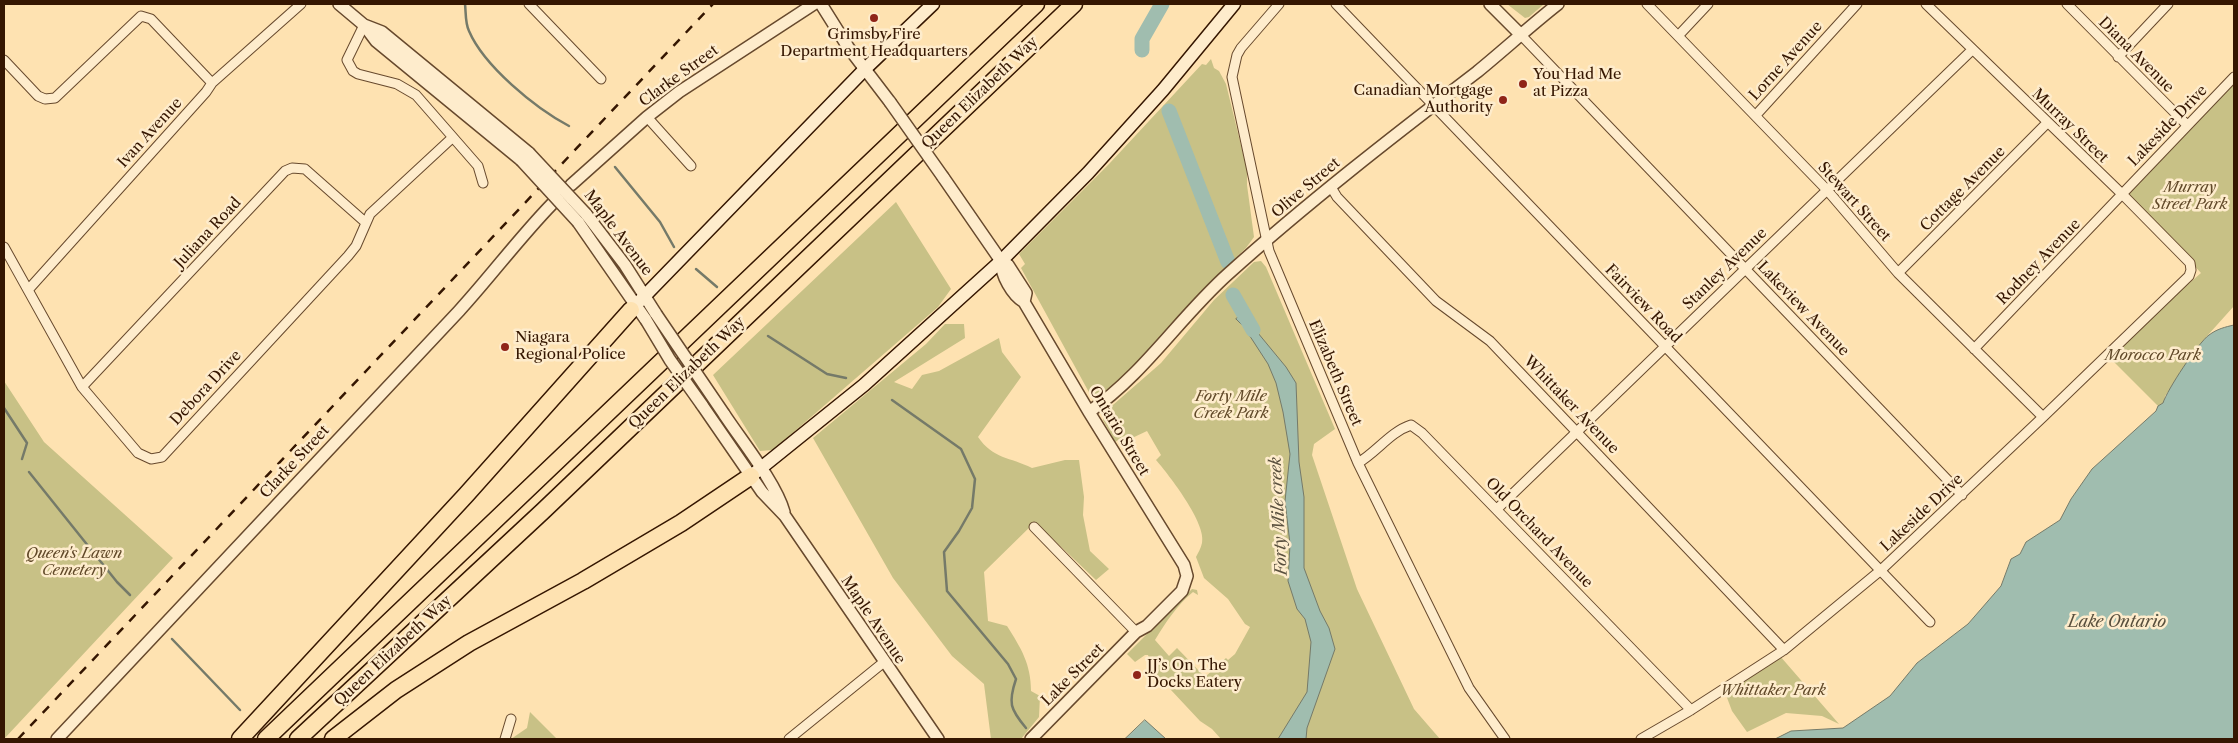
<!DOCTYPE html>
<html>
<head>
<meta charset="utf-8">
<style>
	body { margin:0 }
	#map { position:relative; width:2238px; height:743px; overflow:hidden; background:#fee2b1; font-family:"Libre Caslon Text",serif }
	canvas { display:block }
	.frame { position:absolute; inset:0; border:5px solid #351601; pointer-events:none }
</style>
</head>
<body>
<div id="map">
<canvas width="2238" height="743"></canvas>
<div class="frame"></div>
</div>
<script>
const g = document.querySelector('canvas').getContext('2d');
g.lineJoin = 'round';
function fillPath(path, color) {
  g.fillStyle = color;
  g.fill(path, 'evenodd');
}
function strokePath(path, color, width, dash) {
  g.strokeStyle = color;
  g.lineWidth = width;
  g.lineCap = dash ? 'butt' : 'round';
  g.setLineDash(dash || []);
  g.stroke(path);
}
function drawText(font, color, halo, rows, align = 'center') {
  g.font = font + ' "Libre Caslon Text",serif';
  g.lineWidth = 5;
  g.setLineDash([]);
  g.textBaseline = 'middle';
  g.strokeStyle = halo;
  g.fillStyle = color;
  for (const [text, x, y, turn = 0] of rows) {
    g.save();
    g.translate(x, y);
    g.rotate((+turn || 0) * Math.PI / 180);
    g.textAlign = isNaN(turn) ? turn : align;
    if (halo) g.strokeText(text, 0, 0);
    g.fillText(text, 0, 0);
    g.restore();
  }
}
const green = new Path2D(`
	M1507,4H1544L1529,17L1525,18Z
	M1211,59L1214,68L1219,71L1226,84L1247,170V185L1254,237L1246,248L1227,266L1127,374L1099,399L1091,396L1021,268L1025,264L1019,254L1109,164L1202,64L1206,65Z
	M2234,83V306L2208,335L2165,396L2164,403L2158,406L2107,355L2201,273L2128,194Z
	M896,202L951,289L938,307L773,450L760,451L713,375Z
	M1261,261L1266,267L1335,429L1314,444L1312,455L1357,589L1414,709L1440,739H1221L1212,729L1200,721L1156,674L1159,670L1151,664L1148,655H1145L1135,662L1127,654L1192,589L1197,590L1198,595L1193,592C1177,605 1166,622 1155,640L1169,656L1177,648L1205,677L1226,658L1228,660L1235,654L1250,627L1245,624L1228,599L1204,578L1196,557C1198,553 1201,548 1202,543C1207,524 1169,475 1156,460L1161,455L1147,431L1130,439L1127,435L1115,442L1103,420L1106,411L1161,363L1214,300L1254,262Z
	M945,324H964L965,338L894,382L912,389L922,375L939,371L999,338L1002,352L1021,377L978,437C993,459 1010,457 1032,468L1065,460H1079L1084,497L1083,515L1090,551L1109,569L1096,580L1035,522L984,572L988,621L1007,626C1021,648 1031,664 1031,691L1040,696L1039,717L1021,739H991L984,684L952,656L893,578L813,438L926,344Z
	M4,381L44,442L173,558L4,739Z
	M1780,656L1839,724L1822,716L1786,713L1747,732L1732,711L1726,695Z
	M530,712L557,739H511L527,728Z`);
const water = new Path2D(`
	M1247,311L1251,315L1253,327L1286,367L1296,383L1299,462L1304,497V568L1320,611L1329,628L1335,649L1307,728L1306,739H1278L1307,692L1311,642L1305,619L1297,609L1288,581L1290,544L1285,501L1290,454L1283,412L1276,383L1268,364L1244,327L1236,319Z
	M2234,325V739H1775L1791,731L1843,728L1890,696L1917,663L1968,624L2001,586L2011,559L2020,554L2026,542L2060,520L2071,499L2092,469L2156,411L2158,406L2163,403C2167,390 2198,343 2209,335C2217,329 2225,327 2234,325Z
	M1145,720L1166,739H1125Z`);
const stream = new Path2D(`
	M465,4C466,12 465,23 469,31C484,66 535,108 569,126
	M615,167L660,222L674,247
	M696,269L717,287
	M768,336L827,374L846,378
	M892,400L961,449L975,479L972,508L959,531L944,552L947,591L1008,664L1016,679C1008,703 1010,709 1026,728
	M4,408L27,443L22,459
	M29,472L117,582L130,595
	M172,639L240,710`);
const river = new Path2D(`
	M1142,50V39L1162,4
	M1169,111L1228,262
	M1233,295L1253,330`);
const minor = new Path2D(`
	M529,4L601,79
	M1279,4L1241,48L1237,55L1232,77L1269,251L1358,463L1469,688L1505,739
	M1336,4L1930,622
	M1647,4L1827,190L1898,273L2043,417
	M2067,4L2187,125
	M364,25L347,60L353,71L358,74L397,84L416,95L478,166L483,183
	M1520,34L1962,495
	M1678,36L1708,4
	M2118,57L2168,4
	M4,60L38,96L45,99L55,98L141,16L151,19L212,83
	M1756,115L1857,4
	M647,117L691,166
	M1331,187L1337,197L1436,301L1490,341L1784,650
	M4,247L82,387L138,453L151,459L162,457L348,256L356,246L370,214L452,138
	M1898,273L2047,123
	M28,290L206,92L212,83L301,4
	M1974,349L2234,77
	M82,387L285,171L292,168L305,169L365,222
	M1358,463C1377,452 1390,432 1411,425L1422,433L1691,710
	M1497,509L1972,50
	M1034,527L1136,632
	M505,739L511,719
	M789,739L884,662
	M1641,739L1691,710L1784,650L1881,570L2043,417L2189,276L2191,270L2190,263L2122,194L1926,4`);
const tertiary = new Path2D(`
	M339,4L364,25L376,41L521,160
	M821,4L848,47L890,102
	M1490,4L1520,34
	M364,25L382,32L529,153
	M943,177L1001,261L1008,265L1026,293L1024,302
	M571,185L647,117L679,92L814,4
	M586,214L625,265L656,314
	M578,222L646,320
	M1001,261C1001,275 1012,295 1024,302L1089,412L1184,565L1187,576
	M702,405L762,492L785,516L938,739
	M1089,412C1144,374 1179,318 1228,274C1307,203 1392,137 1477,72C1504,50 1530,26 1558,4
	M724,414C741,440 776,483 784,512
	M57,739L459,311C491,276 519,238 552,204
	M1031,739L1136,632L1147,626L1182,591L1187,576`);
const secondary = new Path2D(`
	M631,310L866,68L933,4
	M751,476L864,385L1001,261L1088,173L1163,90L1234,4`);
const motorway = new Path2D(`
	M240,739L466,495L631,310
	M266,739L1036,4
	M298,739L543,511L1074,4
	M333,739L396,690L469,643L583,581L681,523L751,476`);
const rail = new Path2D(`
	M18,739L713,4`);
const tertiaryBridge = new Path2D(`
	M890,102L943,177
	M529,153L586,214
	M521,160L578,222
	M656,314L724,414
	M646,320L670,360L702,405`);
const markers = [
	[874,18,5,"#8f2418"],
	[1523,84,5,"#8f2418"],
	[1503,100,5,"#8f2418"],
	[505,347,5,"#8f2418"],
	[1137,675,5,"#8f2418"]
];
const poiNames = [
	["Grimsby Fire",874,35,"center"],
	["Department Headquarters",874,52,"center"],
	["You Had Me",1533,75],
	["at Pizza",1533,92],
	["Canadian Mortgage",1493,91,"right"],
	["Authority",1493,108,"right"],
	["Niagara",515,338],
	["Regional Police",515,355],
	["JJ’s On The",1147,666],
	["Docks Eatery",1147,683]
];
const streetNames = [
	["Diana Avenue",2136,55,45],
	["Lorne Avenue",1786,61,-48],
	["Clarke Street",679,76,-36],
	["Queen Elizabeth Way",980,93,-44],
	["Murray Street",2070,126,44],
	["Lakeside Drive",2168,126,-46],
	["Ivan Avenue",150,133,-48],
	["Olive Street",1306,188,-40],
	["Cottage Avenue",1963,189,-45],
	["Stewart Street",1854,202,48],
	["Juliana Road",208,233,-47],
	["Maple Avenue",618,233,53],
	["Rodney Avenue",2039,262,-46],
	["Stanley Avenue",1725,269,-44],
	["Fairview Road",1643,304,46],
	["Lakeview Avenue",1803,309,46],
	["Queen Elizabeth Way",687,373,-44],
	["Elizabeth Street",1335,373,67],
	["Debora Drive",206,388,-47],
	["Whittaker Avenue",1571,405,46],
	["Ontario Street",1119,431,59],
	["Clarke Street",295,462,-47],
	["Lakeside Drive",1922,513,-43],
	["Old Orchard Avenue",1539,533,46],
	["Maple Avenue",873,620,56],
	["Queen Elizabeth Way",393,651,-43],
	["Lake Street",1073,675,-45]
];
const parkNames = [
	["Murray",2190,188],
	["Street Park",2190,205],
	["Morocco Park",2153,356],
	["Forty Mile",1231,397],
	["Creek Park",1231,414],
	["Queen's Lawn",74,554],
	["Cemetery",74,571],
	["Whittaker Park",1773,691]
];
const waterNames = [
	["Forty Mile creek",1279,516,-93],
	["Lake Ontario",2117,622]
];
fillPath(green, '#c8c186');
fillPath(water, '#a0bdaf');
strokePath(water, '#757a69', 1);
strokePath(stream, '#757a69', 2.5);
strokePath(river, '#a0bdaf', 15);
strokePath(minor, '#67492d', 11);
strokePath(tertiary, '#67492d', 14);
strokePath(secondary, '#351601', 15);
strokePath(motorway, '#351601', 19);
strokePath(minor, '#feeccc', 9);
strokePath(tertiary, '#feeccc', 11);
strokePath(secondary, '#feeccc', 12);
strokePath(motorway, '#fee2b1', 16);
strokePath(rail, '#351601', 2.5, [9, 9]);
strokePath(tertiaryBridge, '#67492d', 14, []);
strokePath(tertiaryBridge, '#feeccc', 11);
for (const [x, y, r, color] of markers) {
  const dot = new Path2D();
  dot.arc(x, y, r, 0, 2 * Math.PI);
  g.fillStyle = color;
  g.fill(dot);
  strokePath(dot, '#feeccc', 2);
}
drawText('15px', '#351601', '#feeccc', poiNames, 'left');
drawText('15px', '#351601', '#feeccc', streetNames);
drawText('italic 15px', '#614929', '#feeccc', parkNames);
drawText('italic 16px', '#5a503e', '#feeccc', waterNames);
</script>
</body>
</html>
